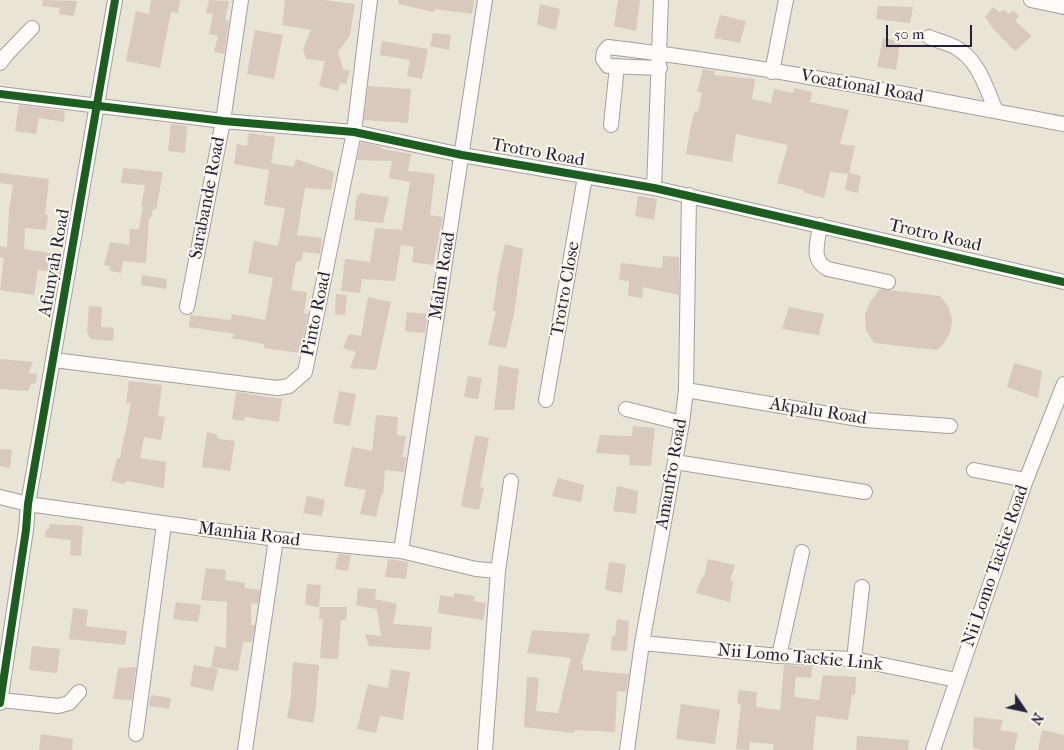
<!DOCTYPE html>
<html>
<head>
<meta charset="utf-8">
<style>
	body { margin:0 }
	#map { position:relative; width:1064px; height:750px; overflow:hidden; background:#e8e4d6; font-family:"IM FELL French Canon",serif }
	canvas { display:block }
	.north { position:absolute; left:999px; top:685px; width:50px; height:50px; -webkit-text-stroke:4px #fbf7ec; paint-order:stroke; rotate:124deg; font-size:14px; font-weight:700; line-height:20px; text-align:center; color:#22223b }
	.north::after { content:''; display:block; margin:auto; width:18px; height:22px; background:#22223b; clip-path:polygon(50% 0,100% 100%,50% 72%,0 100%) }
	.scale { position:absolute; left:886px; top:25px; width:86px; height:22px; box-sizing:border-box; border:2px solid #22223b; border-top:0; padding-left:6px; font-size:15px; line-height:18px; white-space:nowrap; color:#22223b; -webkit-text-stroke:4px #fbf7ec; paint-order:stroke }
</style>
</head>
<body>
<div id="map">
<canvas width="1064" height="750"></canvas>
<div class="north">N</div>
<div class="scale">50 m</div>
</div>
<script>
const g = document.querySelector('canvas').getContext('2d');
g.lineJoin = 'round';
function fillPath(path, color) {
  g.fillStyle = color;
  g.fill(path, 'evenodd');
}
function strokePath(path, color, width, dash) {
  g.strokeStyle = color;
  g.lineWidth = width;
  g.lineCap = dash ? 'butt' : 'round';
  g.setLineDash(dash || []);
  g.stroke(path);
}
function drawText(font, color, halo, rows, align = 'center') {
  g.font = font + ' "IM FELL French Canon",serif';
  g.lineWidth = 4;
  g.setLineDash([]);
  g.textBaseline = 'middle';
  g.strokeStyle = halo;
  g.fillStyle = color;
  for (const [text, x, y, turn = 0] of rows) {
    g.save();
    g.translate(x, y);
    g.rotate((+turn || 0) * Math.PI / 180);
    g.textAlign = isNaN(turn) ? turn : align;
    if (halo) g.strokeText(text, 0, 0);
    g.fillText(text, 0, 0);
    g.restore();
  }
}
const building = new Path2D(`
	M43,0L77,1L74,16L59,14L60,8L42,6Z
	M151,0H180L178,13L171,12L160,68L126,61L136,11L149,14Z
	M209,0L229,1L225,20L229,21L224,54L214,52L218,36L209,34L213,14L206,13Z
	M285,0H324L355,4L350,35L338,52L343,69L350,71L346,84L340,83L338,91L319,86L325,61L306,59L303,49L311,30L282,25Z
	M399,0H474L472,14L435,9L434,12L398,4Z
	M618,0H640L636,31L614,26Z
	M540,4L560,9L556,30L537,25Z
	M878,6L913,7L910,23L876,19Z
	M993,7L999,12L1005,10L1008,14L1014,11L1019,16L1015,21L1032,36L1015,51L994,30L985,17Z
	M720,15L746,21L740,43L714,38Z
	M255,30L283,35L274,79L247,74Z
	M433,33L451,35L449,50L430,46Z
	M883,38L900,41L896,70L877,67Z
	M382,41L428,49L422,79L407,76L410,60L380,55Z
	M703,69L715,71L714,75L755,79L752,99L771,103L774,89L793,93L794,88L812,92L810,102L849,110L840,144L855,146L849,173L861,176L858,193L845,190L848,174L830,172L824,198L803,192L804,190L777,183L788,145L736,134L732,162L686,154L691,125L695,111L698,112L702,93L697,92Z
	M368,86L411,89L408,123L364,120Z
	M19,105L65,111L64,122L39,118L36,134L15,131Z
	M171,124L187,126L185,153L168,151Z
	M249,133L275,137L271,163L294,167L296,159L334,172L331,190L305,188L297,235L322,238L320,254L303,252L302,260L296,262L291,290L307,292L304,313L308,314L300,353L264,348V344L231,338L236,334L189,327L190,315L231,320L232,314L265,320L273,278L248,273L254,241L278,246L285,208L264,205L269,170L234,164L237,144L247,146Z
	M361,142L382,147V149L411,154L408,171L435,174L430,215L443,217L433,265L412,262L414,247L401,245L395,281L362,279L360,293L341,291L345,259L370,262L375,228L402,230L410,182L389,178L392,161L357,160Z
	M123,168L163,172L156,210L153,209L151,218H149L146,263L123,261L121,273L111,271L109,266L104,265L110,242L129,245L130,229H139L143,207H141L145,185L121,183Z
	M0,173L49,179L45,215H48L46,230L25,228L24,249L62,255L59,273L38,270L34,295L0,290L4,258L0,257V246L7,247L9,210L13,185L0,183Z
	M360,193L389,197L383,223L354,220L357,195H359Z
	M638,196L657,199L654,220L635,216Z
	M505,244L523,249L514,314L506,348L488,345L496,311H493L498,275Z
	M663,256L679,257V295L643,287L642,298L628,296L629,281L619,280L621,263L662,268Z
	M142,275L167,279L166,289L141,285Z
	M880,289L940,296L949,308L952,320L950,333L942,346L936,350L874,343L866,330L865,315L870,302Z
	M336,294L347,295L345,315L335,314Z
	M368,297L391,302L376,370L350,368L356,352L343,348L349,334L361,336Z
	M89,306L102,307L101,327L114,328L113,341L91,339L87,332Z
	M789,307L824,314L819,335L782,329Z
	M407,312L428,314L425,333L405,331Z
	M0,359L33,362L28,373L37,374L36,383L31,384L28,391L0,389Z
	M1014,363L1042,371L1038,398L1007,387Z
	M499,365L519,369L514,410H494Z
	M468,376L482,378L478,399L464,397Z
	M129,381L162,385L158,416L165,417L161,440L144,437L140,458L166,462L164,488L127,481L124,484L111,481L117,458H120L124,436H125L131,402L126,404Z
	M339,391L356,394L350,426L333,423Z
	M236,392L282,399L279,422L245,417L244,421L232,419Z
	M376,415L398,417L397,435L406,436L402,457H406L404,472L385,470L383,495H381L376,517L360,514L366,490L344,486L352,447L372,451Z
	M633,426L655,428L651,466L629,465L630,455L596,453L600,435L632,436Z
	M207,432L216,434L219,439L235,441L230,471L202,467Z
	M475,435L489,438L480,487L484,488L479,510L461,506Z
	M0,449L12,450L10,468L0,466Z
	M558,478L584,485L581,502L552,496Z
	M617,486L638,491L636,514L613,511Z
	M307,496L325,500L322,516L303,513Z
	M50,524L83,526L81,556L70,555L71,540L45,537L46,530L49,529Z
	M338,554L351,555L348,571L335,569Z
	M388,559L408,562L406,579L385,577Z
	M708,559L735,565L730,581H733L730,602L696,593L702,577H704Z
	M609,562L626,564L622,593L605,590Z
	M206,568L226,570L225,580L245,583V588L260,590L258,604L251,603V625H255L252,642H243L238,671L211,667L215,646L226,648L227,602L201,600Z
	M307,584L321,585L319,607L305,605Z
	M358,588L376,589L375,599L397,604L393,624L432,627L430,650L369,646L365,634L381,636L377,609L356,605Z
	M454,593L475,596L474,601L486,603L483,620L438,613L440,595L454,597Z
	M176,602L201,605L198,622L173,619Z
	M320,607H347L346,620H341L338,659L320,658L323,619H319Z
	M73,608L88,610L86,626L127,631L125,645L69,639Z
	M617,619L629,621L627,651L611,650L612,636H615Z
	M532,630L590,634L581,664H583V670L629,674L626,692L617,691L615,732L575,730L574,733L524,727L527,677L539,678L536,711L558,713L571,658L527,653Z
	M32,646L60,649L57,673L29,670Z
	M293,662L319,665L316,700H317L313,723L287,718L292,691H291Z
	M194,665L218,669L213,691L190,686Z
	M784,665L812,666L811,678L796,677L794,697L819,700L823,675L856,677L855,695L852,694L848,720L816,716L813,750H773L774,744L750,742L749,750L736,749L741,704L737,703L739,690L757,692L756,707L780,710Z
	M136,667L132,700L113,699L118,668Z
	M391,669L410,672L403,720L380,716L376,733L357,729L368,684L388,688Z
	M151,695L171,698L169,709L149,706Z
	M681,704L720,710L715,744L676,739Z
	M974,717L1003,720L1000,730L1018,733L1014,750H983L973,748Z
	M1042,730L1064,735V750H1038Z
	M41,734L73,739L72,750H39Z
	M857,736L909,740L908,750H856Z`);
const minor = new Path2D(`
	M1031,0L1064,7
	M929,37C938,41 947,43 955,47C979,60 986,88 996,111
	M0,63L6,55L32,28
	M660,68L608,66L603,59L604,52L608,47C761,65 913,96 1064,124
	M772,72L786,0
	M0,94L223,121L354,132L462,155L654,188L1064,282
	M611,125L617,66
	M654,188L661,0
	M820,225C818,243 810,260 828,269L888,282
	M187,307L223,121L241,0
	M54,360L277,388L289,386L305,372L354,132L370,0
	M686,390L865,420L950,426
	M546,400L585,177
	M626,409L682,423
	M675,462L865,492
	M974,470L1026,480
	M0,497L28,504L276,539L401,551L476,569L498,571
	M401,551L485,0
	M642,643L779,656L854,659L956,680
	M779,656L802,552
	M854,659L862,587
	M1,700L58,706L69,703L79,692
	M0,703L26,530L28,504L115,0
	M136,734L164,524
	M245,750L276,539
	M485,750L498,571L511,481
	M627,750L642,643L682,423L686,390L689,195
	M933,750L1026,480L1064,384`);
const cycleway = new Path2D(`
	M0,94L223,121L354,132L462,155L654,188L1064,282
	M0,703L26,530L28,504L115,0`);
const streetNames = [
	["Vocational Road",862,87,10],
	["Trotro Road",538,153,10],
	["Sarabande Road",208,198,-79],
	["Trotro Road",935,236,13],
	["Afunyah Road",55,263,-80],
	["Malm Road",443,276,-81],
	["Trotro Close",566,289,-80],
	["Pinto Road",317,314,-78],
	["Akpalu Road",818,412,9],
	["Amanfro Road",672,474,-80],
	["Manhia Road",249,535,7],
	["Nii Lomo Tackie Road",996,566,-71],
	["Nii Lomo Tackie Link",800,658,5]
];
fillPath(building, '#d8c8be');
strokePath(minor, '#a3a09c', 16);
strokePath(minor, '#fcfbf9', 14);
strokePath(cycleway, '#1b5e20', 8);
drawText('18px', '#22223b', '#fbf7ec', streetNames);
</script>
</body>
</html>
